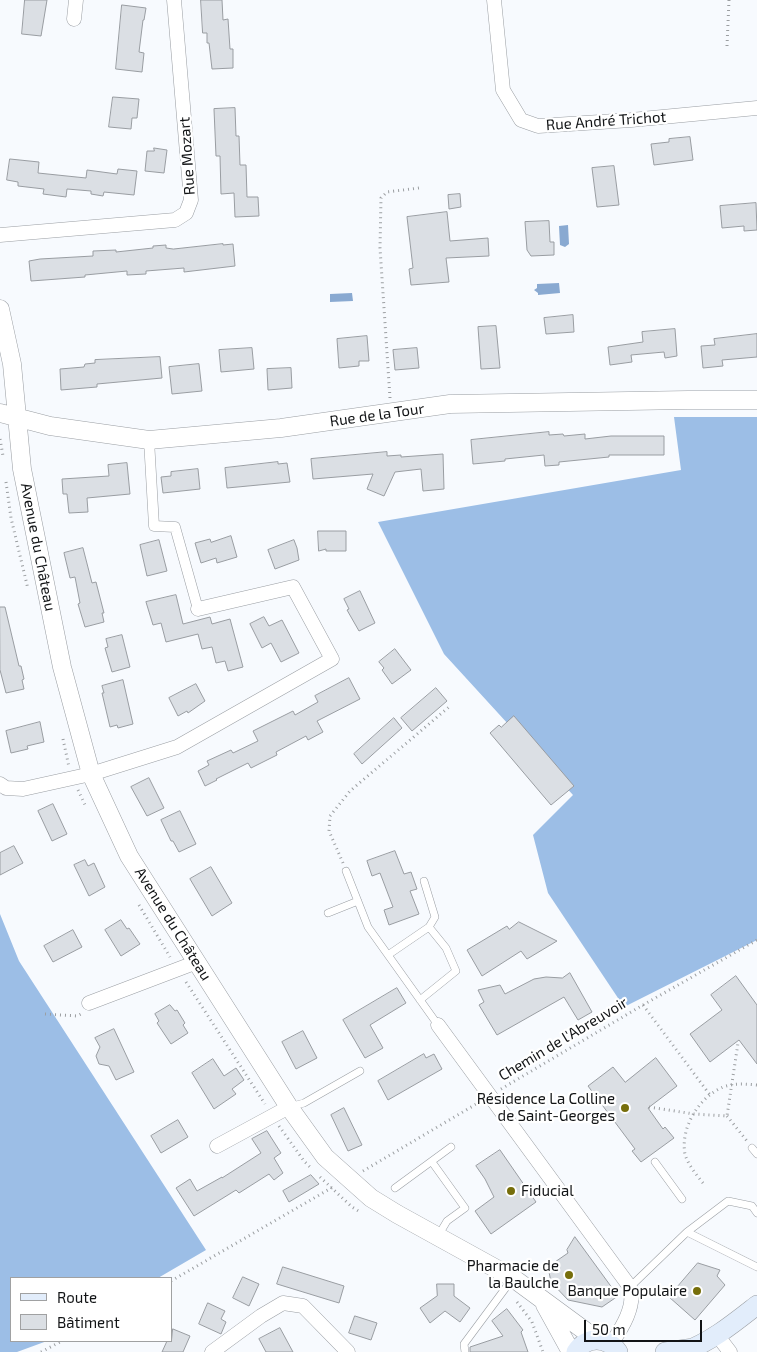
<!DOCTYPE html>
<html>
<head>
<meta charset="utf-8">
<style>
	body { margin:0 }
	#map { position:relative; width:757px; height:1352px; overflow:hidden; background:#f7fafe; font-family:"Exo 2",sans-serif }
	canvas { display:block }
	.legend { position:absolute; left:10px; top:1277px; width:162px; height:65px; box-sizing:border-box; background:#fff; border:1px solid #a0a1a2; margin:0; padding:6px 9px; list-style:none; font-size:15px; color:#121416 }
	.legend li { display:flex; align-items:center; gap:10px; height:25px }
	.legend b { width:25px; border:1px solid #a0a1a2 }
	.scale { position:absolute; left:584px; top:1320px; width:118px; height:22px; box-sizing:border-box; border:2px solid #121416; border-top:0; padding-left:6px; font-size:15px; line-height:18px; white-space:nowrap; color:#121416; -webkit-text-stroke:4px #fff; paint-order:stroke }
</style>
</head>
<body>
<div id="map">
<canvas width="757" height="1352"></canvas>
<ul class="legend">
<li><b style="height:6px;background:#e2edfb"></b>Route</li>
<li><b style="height:14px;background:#dbdfe4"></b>Bâtiment</li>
</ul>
<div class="scale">50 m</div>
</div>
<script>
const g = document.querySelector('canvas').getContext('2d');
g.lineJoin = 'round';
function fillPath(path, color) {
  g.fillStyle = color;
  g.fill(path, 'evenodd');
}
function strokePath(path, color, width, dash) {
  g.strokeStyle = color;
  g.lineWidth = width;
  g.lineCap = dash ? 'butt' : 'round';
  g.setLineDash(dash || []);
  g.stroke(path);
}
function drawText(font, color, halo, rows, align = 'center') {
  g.font = font + ' "Exo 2",sans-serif';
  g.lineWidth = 4.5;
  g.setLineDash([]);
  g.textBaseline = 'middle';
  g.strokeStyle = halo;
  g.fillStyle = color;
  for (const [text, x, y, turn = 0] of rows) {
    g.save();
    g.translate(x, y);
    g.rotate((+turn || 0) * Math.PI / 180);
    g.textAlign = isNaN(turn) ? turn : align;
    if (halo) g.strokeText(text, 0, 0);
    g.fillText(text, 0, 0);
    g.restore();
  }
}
const forest = new Path2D(`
	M674,417H757V940L624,1007L548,893L533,835L573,795L444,654L378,522L681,470Z
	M0,914L19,961L206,1250L158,1278H11V1341H47L17,1352H0Z`);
const water = new Path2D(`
	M568,225L569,244L565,247L560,245L559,226Z
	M559,283L560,293L538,295V293L534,290L537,288V284Z
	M352,293L353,301L330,302V294Z`);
const building = new Path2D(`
	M25,0H47L41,36L22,34Z
	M201,0H222L223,20L228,19L230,49H233V68L212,69L209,43H207V33H203Z
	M122,5L146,8L144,20H143L139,52L144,53L142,72L116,69Z
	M113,97L139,99L137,118H132L131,129L109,127Z
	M235,108L236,136H239L240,165H246L247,197H258L259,216L235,217L234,193L221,194L220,156H216L214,109Z
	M690,137L693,160L654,165L651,144L669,142V139Z
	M154,148L167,150L164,173L145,171L147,151H154Z
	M10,159L39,162L38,173L86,178L87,170L117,174L118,169L137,171L134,195L104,192L103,196L91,194V191L67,189L66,197L43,194L44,189L18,186V182L7,180Z
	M614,166L619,205L597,207L592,168Z
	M460,194L461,207L449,209L448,195Z
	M756,203L757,230L744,231V226L722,228L720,206Z
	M447,212L450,241L488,238L489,256L446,258L449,282L411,285L409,269L413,268L407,217Z
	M549,221L550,242H554V255L531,256L527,250L525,222Z
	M223,244V245L233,244L235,266L184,272V268L146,271V274L127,275V271L85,275V277L31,281L29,261L40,259L93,256V251L116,250V252L153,248V246L166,245V248L173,249Z
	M573,315L574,332L546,334L544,318Z
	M496,326L500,368L481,369L478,327Z
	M675,329L677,356L665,358L664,352L631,355L632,362L610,365L608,347L643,342L642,332Z
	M757,334V357L722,360L723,366L703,368L701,346L715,345L714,339Z
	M367,336L369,361H359V366L339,368L337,339Z
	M252,348L254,369L221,372L219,350Z
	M417,348L419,368L395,370L393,350Z
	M160,357L162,378L97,384V387L61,390L60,369L84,367L85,364L95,363V360Z
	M199,364L202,391L172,394L169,367Z
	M291,368L292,388L268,390L267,369Z
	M549,432V435L563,434L564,436L585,434V439L611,436H664V455H609V457L559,462V465L545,466L544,455L505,459V461L473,464L471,440Z
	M387,452V456L401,455V457L443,454L444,489L423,491L421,469L395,472L384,496L367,489L373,474L313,479L311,459Z
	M278,462V464L287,463L290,482L227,488L225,468Z
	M127,463L130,494L87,498L88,512L69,513L67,494H63L62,479L109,476L108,465Z
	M198,469L200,489L163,493L161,477L171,476V472Z
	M318,531H346V551H326V549L319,551Z
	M231,536L237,557L217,563L216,558L201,563L195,543L210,539L211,542Z
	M159,540L167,571L147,576L140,545Z
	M294,540L297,548L299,560L275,569L268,550Z
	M83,548L92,583L96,582L104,613H102L104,622L85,627L78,604L80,603L75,577L70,578L64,553Z
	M360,591L375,623L359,631L347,610L349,609L344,599Z
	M176,595L183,624L210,617L212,624L230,619L243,667L228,671L225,661L216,663L212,647L202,649L198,634L166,642L161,623L153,625L146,602Z
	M0,607H5L19,666H21L24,679L22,680L24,689L6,693L0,670Z
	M264,617L269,626L282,620L299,653L281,662L271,643L262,648L250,624Z
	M122,635L130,667L112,672L105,648L108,647L106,639Z
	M395,649L411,670L392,684L382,670L384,668L379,662Z
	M349,678L360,699L317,721L323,732L308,740L306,736L276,752L277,755L251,768L248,763L216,779L217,780L205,786L198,771L209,765L207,761L231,750L233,753L258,741L253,731L293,711L295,715L318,702L315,696Z
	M123,680L133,724L118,728L117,725L110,727L102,693H104L102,686Z
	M196,684L205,701L188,713L187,711L178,716L169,698Z
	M436,688L447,701L412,731L401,718Z
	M514,716L574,786L551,805L490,733L499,725L501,727Z
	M394,718L402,728L362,764L354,754Z
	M40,722L44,742L27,746L28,749L11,753L6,731Z
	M149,778L164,808L147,816L131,787Z
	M53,804L67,834L52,841L38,811Z
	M180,811L196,844L179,852L173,841H171L161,820Z
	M14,846L23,863L0,875V853Z
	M395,851L404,874L411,872L417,889L410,891L419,914L389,925L384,910L393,907L380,873L372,876L367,861Z
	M85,860L88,866L94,863L105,887L89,896L74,865Z
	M211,867L232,903L212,916L190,879Z
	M121,920L127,929L129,928L140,944L121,956L105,930Z
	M519,922L557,941L527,959L521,951L482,976L467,950L507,926L509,929Z
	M73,930L82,947L53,962L44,946Z
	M570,973L592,1012L578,1020L564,997L497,1035L479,1005L484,1002L478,990L500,985L505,994L534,979L546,977L562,978Z
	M736,976L757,1005V1064L739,1040L710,1062L690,1034L722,1010L711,995Z
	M397,988L406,1003L370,1025L383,1048L365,1058L343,1020Z
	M170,1005L175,1011L177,1010L185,1023L183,1025L188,1033L171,1044L157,1023L159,1021L155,1014Z
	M114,1029L134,1072L116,1080L109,1066L99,1064L96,1056L100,1047L95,1038Z
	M303,1031L317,1058L296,1069L282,1042Z
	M424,1054L426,1058L434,1054L442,1069L388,1100L378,1081Z
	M656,1058L677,1086L648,1108L663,1129L665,1127L674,1138L641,1162L632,1151L635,1149L588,1086L613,1067L625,1082Z
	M213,1059L224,1076L236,1068L244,1080L232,1089L236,1094L214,1109L192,1073Z
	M344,1108L362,1145L348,1151L331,1115Z
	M178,1120L188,1137L161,1153L151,1136Z
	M267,1131L281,1153L274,1158L283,1173L274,1180L269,1174L239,1193L236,1190L194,1216L176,1188L190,1179L197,1191L222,1177V1178L261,1153L252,1139Z
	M500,1150L536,1202L491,1234L475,1211L494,1197L485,1179L476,1166Z
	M311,1175L319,1184L289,1202L283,1191Z
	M575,1237L618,1296L602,1307L568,1300L551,1282L549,1272L552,1264L568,1253L567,1250Z
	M698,1263L720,1270L717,1276L725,1285L695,1320L669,1297Z
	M283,1267L344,1286L339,1303L277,1284Z
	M243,1277L259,1284L249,1306L233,1298Z
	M437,1284H454V1296L470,1308L460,1322L445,1311L430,1323L420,1308L437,1296Z
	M208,1303L225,1311L221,1319L226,1322L221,1334L199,1324Z
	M507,1309L523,1330L521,1332L528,1352H470V1347L503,1336L492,1321Z
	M355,1316L377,1323L371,1340L349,1333Z
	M280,1328L293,1352H266L259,1339Z
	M173,1329L190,1336L183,1352H162L167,1341H171Z`);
const path = new Path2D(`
	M727,46L729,0
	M390,398L380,248L381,198L387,192L419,188
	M0,439L3,456
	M6,482L11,518L28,589
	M63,739L69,767
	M78,790L86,807
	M343,863L329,831L330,816L350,791L449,707
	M139,905L170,957
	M186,982L265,1104
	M643,1005L710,1095
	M45,1014L77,1016L81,1014
	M501,1089L643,1005L757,940
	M649,1107L694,1114L727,1116L738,1043
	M727,1116L747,1141
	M279,1126L304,1161L310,1167
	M363,1171L478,1103
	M320,1177L352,1207L360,1212
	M703,1183C696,1174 688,1165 685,1154C680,1128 699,1097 723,1087C734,1083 745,1084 757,1085
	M171,1281L333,1187
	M517,1302L532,1322L543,1352
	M41,1352L62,1341`);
const service = new Path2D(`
	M346,871L368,927L438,1025
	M328,913L358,901
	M388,955L429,927L435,917L424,881
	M420,1000L456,971L446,948L429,927
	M289,1107L304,1103L360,1071
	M752,1148L757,1154
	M432,1162L465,1208L447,1221L438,1236
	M655,1162L682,1199
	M395,1188L451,1147
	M687,1232L728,1201L752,1206L757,1213
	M630,1287L687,1232L757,1267
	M465,1352L464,1344L513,1278`);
const pedestrian = new Path2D(`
	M149,440L154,526L175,527L198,609`);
const minor = new Path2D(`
	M494,0L503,90L521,120L538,126L631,120L757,108
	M74,19L76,0
	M0,235L175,220L186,213L191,200L174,0
	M0,784L6,788L23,789L91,774L177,747L332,659L293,587L198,609
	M89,1003L197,962
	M438,1025L630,1287C636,1306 622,1328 611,1344
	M217,1146L289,1107
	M717,1335L730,1352
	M212,1352L261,1316L283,1303L303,1306L348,1352`);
const tertiary = new Path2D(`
	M0,309L12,364L22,469L62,667L91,774L129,856L289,1107L325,1157L371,1198L397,1214L513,1278L596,1339
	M0,413L50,426L149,440L281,428L450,404L688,400H757
	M545,1305L571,1352`);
const secondary = new Path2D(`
	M576,1352C586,1336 607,1336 618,1352
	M665,1352L694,1348
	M683,1352C711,1342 734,1323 757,1305`);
const markers = [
	[625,1108,5,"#766e0b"],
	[511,1191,5,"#766e0b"],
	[569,1275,5,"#766e0b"],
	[697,1291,5,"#766e0b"]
];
const streetNames = [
	["Rue André Trichot",606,121,-4],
	["Rue Mozart",187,156,-94],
	["Rue de la Tour",377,415,-8],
	["Avenue du Château",38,547,79],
	["Avenue du Château",173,924,58],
	["Chemin de l'Abreuvoir",563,1039,-31]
];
const poiNames = [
	["Résidence La Colline",615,1099],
	["de Saint-Georges",615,1116],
	["Fiducial",521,1191,"left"],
	["Pharmacie de",559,1266],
	["la Baulche",559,1283],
	["Banque Populaire",687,1291]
];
fillPath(forest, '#9cbee6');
fillPath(water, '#89a9d1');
fillPath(building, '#dbdfe4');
strokePath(building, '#999da2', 1);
strokePath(service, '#9a9ea3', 8);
strokePath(pedestrian, '#9a9ea3', 11);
strokePath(minor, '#9a9ea3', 15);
strokePath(tertiary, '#9a9ea3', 19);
strokePath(secondary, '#9a9ea3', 20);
strokePath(path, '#9b9ea1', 3, [1, 4]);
strokePath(service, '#fff', 7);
strokePath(pedestrian, '#fff', 10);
strokePath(minor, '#fff', 14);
strokePath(tertiary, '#fff', 18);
strokePath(secondary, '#e2edfb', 19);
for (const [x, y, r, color] of markers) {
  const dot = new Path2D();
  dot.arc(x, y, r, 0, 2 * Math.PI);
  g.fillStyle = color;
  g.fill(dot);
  strokePath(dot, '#fff', 2);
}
drawText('15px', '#121416', '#fff', streetNames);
drawText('15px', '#121416', '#fff', poiNames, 'right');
</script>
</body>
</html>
